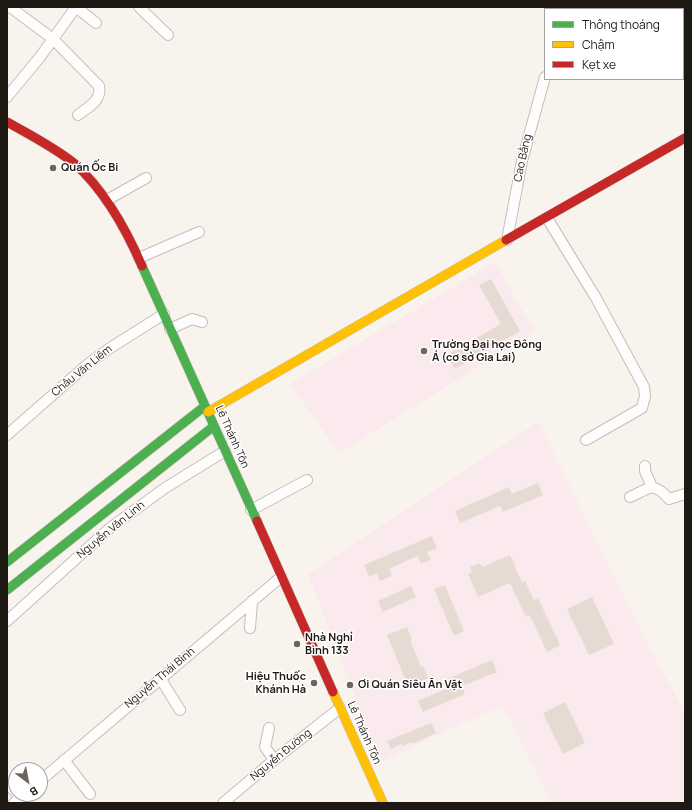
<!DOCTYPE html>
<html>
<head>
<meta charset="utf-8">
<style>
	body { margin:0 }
	#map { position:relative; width:692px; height:810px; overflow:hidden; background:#f9f3ee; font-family:Manrope,sans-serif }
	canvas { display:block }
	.frame { position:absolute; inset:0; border:8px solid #1f1914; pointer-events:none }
	.legend { position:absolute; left:544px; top:8px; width:140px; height:72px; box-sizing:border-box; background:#fff; border:1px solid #a5a3a1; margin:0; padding:5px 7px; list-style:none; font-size:12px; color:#1f1914 }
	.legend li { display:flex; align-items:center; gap:8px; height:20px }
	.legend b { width:20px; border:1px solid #a5a3a1 }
	.north { position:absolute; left:8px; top:762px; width:40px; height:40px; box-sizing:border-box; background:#fff; border:1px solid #a5a3a1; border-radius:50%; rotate:148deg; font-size:11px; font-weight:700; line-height:16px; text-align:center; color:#1f1914 }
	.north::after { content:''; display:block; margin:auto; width:14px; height:18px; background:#6b6560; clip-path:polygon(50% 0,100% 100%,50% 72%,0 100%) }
</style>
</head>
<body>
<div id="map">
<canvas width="692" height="810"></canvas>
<div class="frame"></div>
<ul class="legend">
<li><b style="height:5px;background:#4caf50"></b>Thông thoáng</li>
<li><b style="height:5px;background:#ffc107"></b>Chậm</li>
<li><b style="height:5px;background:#c62828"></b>Kẹt xe</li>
</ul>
<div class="north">B</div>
</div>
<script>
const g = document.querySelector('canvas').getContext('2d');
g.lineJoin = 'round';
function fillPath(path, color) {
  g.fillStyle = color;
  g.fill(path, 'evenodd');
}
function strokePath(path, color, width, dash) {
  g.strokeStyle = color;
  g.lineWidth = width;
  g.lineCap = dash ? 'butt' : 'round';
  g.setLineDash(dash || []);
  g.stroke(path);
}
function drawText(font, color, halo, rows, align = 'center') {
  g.font = font + ' Manrope,sans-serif';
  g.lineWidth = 3;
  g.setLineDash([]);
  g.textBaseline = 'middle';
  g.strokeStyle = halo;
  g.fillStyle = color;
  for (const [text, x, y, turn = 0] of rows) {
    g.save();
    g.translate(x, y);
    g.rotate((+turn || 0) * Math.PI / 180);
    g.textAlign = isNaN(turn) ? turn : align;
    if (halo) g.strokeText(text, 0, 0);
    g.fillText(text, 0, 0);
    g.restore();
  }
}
const education = new Path2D(`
	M495,262L535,332L339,453L290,384Z
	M538,422L649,646L685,713V803H552L502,705L380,762L308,574Z`);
const building = new Path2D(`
	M491,279L520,331L455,369L447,355L501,324L479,285Z
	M538,483L543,495L503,512L500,506L460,523L455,511L509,487L512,494Z
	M432,536L437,548L427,552L431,560L421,564L417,556L389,569L392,576L380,581L377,573L369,577L364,565Z
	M510,555L522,583L525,581L534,600L538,598L560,645L547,652L530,615L526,617L510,583L478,597L468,574L472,572L470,567L480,563L482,567Z
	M445,585L464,631L454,636L434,589Z
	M411,586L416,597L383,612L378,601Z
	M592,597L614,644L589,655L567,609Z
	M407,627L412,639L410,640L421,667L423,666L428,678L408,686L387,635Z
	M492,660L497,672L462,686L465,694L423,712L418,701L450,687L447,679Z
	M565,702L585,743L563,754L543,713Z
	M431,723L436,733L412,744L411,742L403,746L401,744L391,749L387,741Z`);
const street = new Path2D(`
	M10,7L53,39L99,86C102,101 88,107 78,115
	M76,7L96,23
	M139,7L168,35
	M568,9V7
	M7,97L40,57L76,7
	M107,200L146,178
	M547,218L596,298L644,387L645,396L642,408L586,440
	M507,240L522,161L545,77
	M139,258L199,232
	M170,329L192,319L202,322
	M7,435L88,364L110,348L164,314
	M645,466V471L652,487
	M630,497C650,488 653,481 669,499L685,494
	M251,510L307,480
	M7,621L110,528L165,488L225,451
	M250,628L252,601
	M160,678L180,710
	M269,728L265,747L274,760
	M64,760L90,794
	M40,781L281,577
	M7,783L16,793
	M14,803L25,794
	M223,803L274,760L340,708`);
const fast = new Path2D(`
	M142,266L257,521
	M7,562L205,406
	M7,590L214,426`);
const slow = new Path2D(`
	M208,412L506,240
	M333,692L383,803`);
const jam = new Path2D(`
	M7,122C30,135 54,147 75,164C105,191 126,229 142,266
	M506,240L685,138
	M257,521L333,692`);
const markers = [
	[53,168,4,"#6b6560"],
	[424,351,4,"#6b6560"],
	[297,644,4,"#6b6560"],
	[314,683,4,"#6b6560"],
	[350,685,4,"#6b6560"]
];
const streetNames = [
	["Cao Bằng",523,158,-78],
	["Châu Văn Liêm",82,371,-39],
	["Lê Thánh Tôn",232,437,66],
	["Nguyễn Văn Linh",111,530,-39],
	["Nguyễn Thái Bình",160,678,-40],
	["Lê Thánh Tôn",364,733,66],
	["Nguyễn Đường",281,755,-39]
];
const poiNames = [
	["Quán Ốc Bi",61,168],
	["Trường Đại học Đông",432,345],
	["Á (cơ sở Gia Lai)",432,358],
	["Nhà Nghỉ",305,638],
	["Bình 133",305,651],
	["Hiệu Thuốc",306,677,"right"],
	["Khánh Hà",306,690,"right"],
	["Ơi Quán Siêu Ăn Vặt",358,685]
];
fillPath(education, '#faeaee');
fillPath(building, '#e6dbd2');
strokePath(street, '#c4beba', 12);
strokePath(fast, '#c4beba', 10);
strokePath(slow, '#c4beba', 10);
strokePath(jam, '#c4beba', 10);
strokePath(street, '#fefdfc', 10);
strokePath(fast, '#4caf50', 9);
strokePath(slow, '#ffc107', 9);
strokePath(jam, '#c62828', 9);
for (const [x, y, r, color] of markers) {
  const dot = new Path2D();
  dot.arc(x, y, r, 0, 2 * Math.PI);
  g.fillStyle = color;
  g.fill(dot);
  strokePath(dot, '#fff', 1.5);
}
drawText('11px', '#1f1914', '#fff', streetNames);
drawText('bold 11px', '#1f1914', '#fff', poiNames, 'left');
</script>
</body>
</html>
